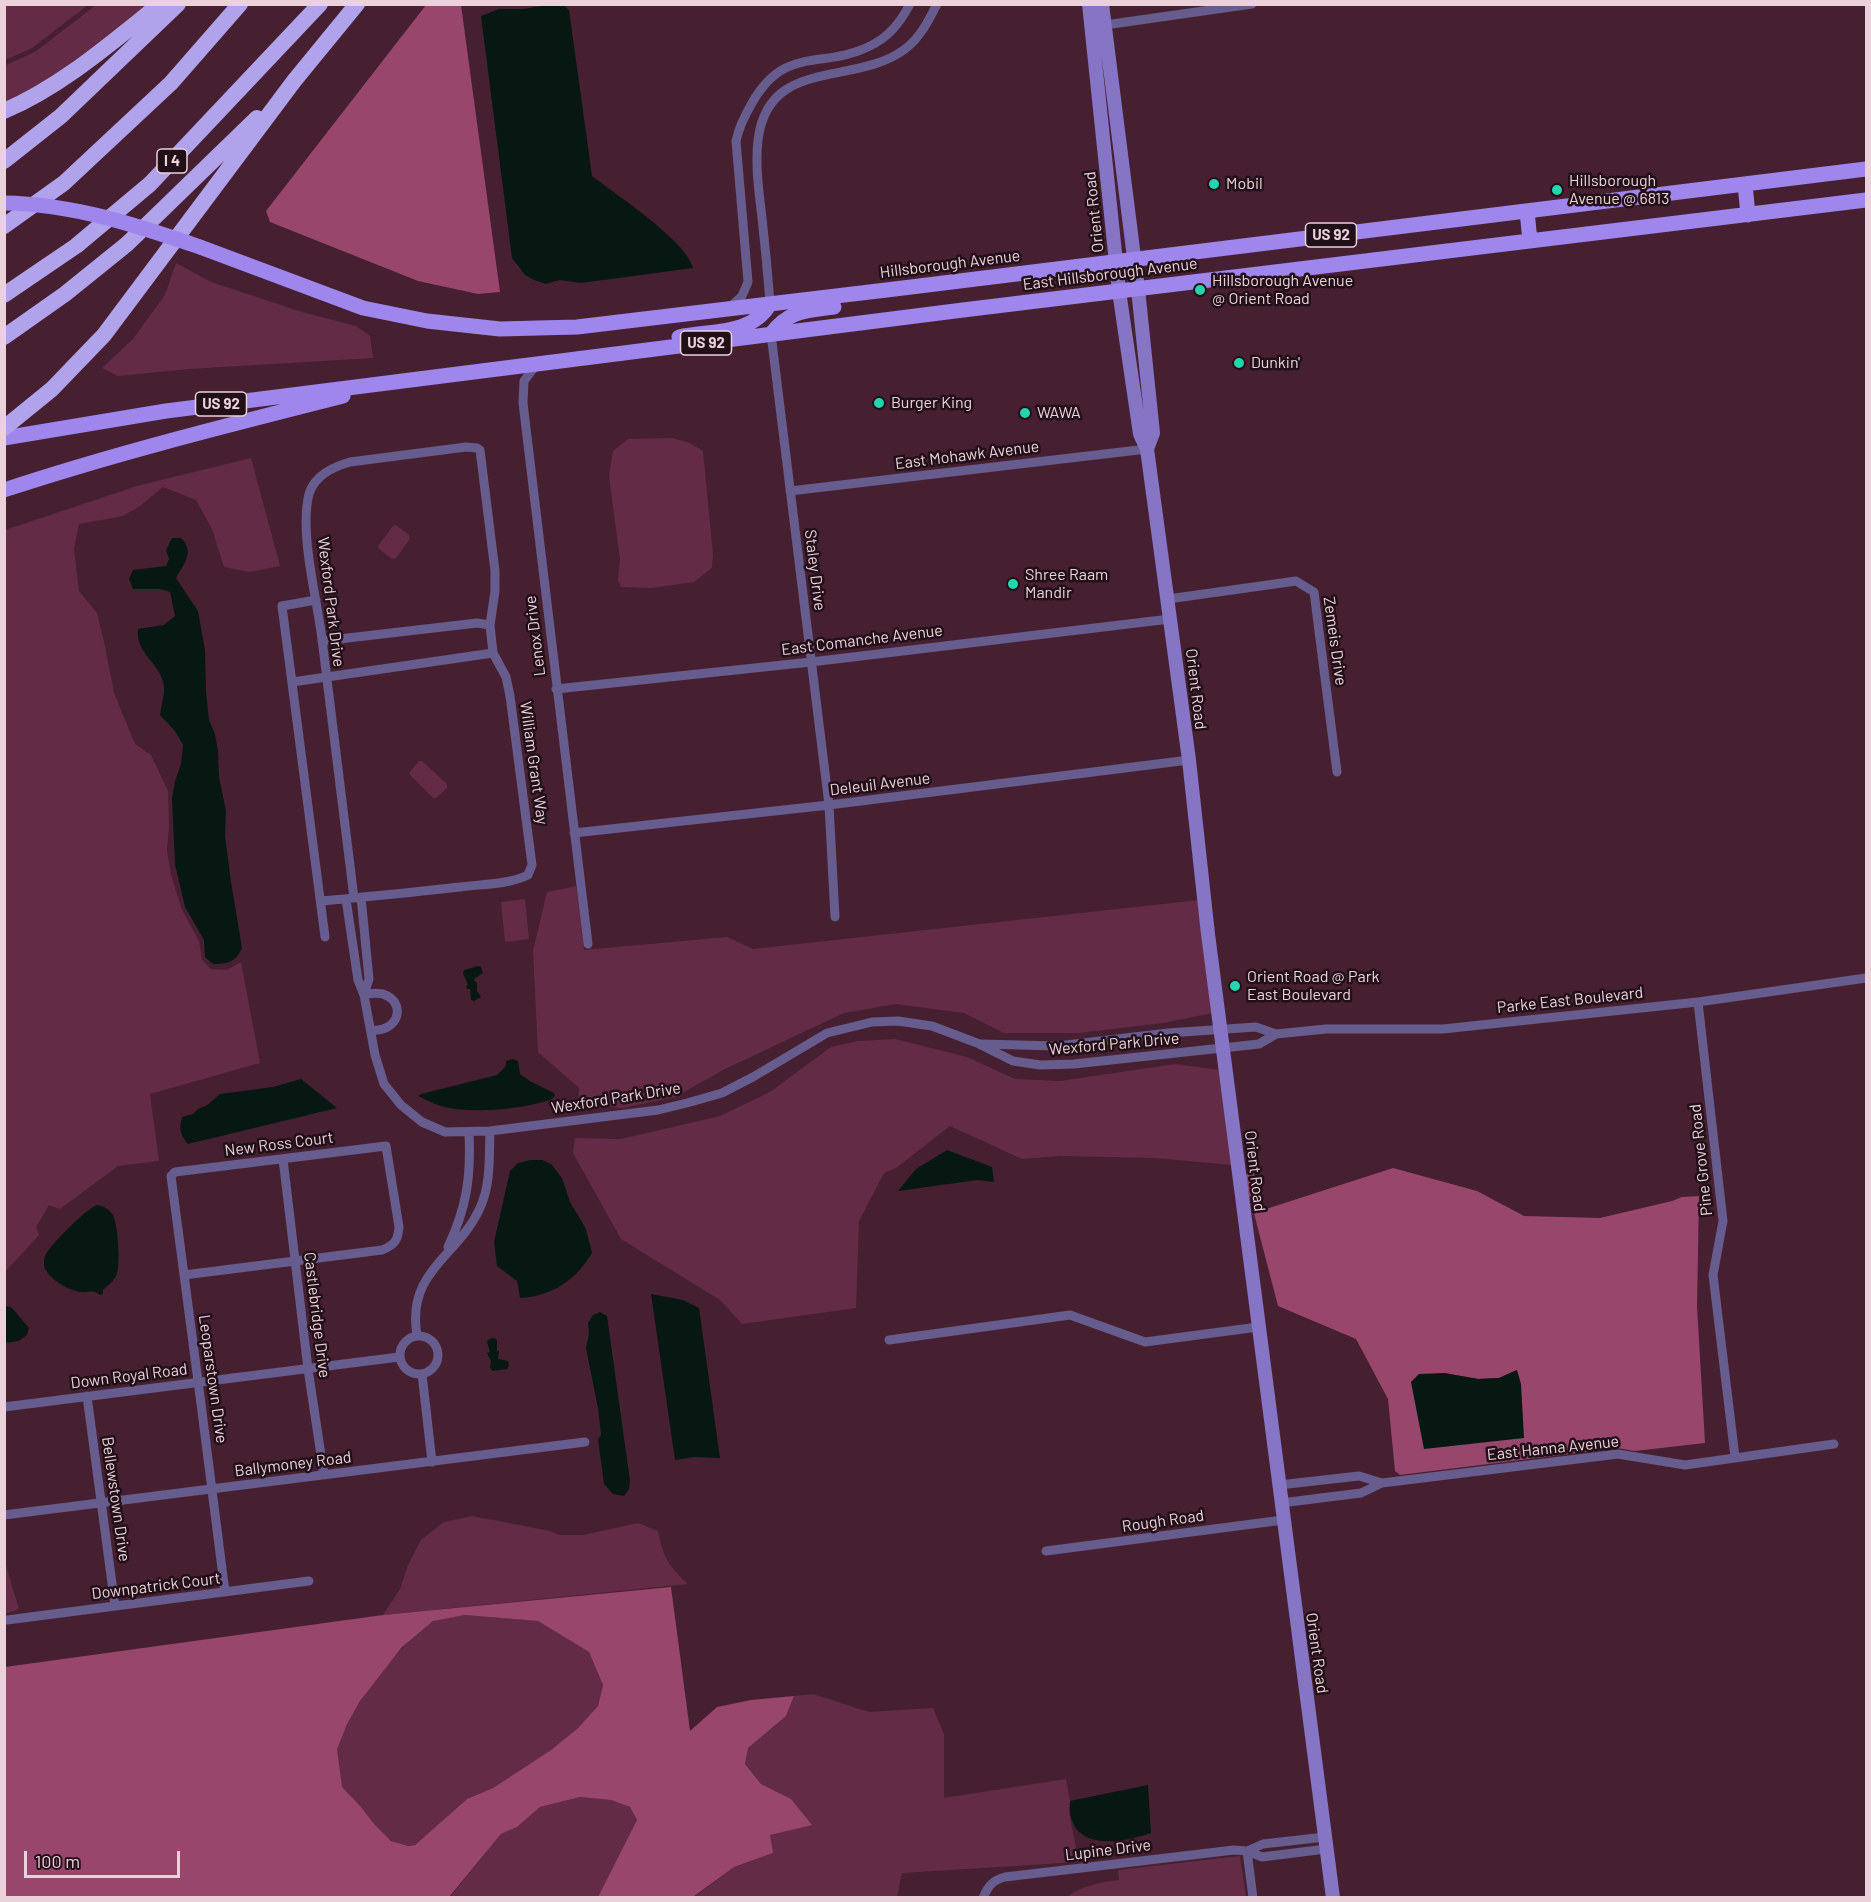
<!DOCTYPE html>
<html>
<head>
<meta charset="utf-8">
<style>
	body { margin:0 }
	#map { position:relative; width:1871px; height:1902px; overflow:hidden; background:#462031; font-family:Barlow,sans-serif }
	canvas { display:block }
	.frame { position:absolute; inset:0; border:6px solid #ebd1da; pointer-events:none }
	.scale { position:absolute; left:24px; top:1851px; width:156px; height:27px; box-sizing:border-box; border:3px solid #ebd1da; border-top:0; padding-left:8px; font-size:18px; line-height:21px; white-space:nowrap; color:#ebd1da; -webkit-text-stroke:4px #221018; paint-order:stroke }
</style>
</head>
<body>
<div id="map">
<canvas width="1871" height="1902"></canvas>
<div class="frame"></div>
<div class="scale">100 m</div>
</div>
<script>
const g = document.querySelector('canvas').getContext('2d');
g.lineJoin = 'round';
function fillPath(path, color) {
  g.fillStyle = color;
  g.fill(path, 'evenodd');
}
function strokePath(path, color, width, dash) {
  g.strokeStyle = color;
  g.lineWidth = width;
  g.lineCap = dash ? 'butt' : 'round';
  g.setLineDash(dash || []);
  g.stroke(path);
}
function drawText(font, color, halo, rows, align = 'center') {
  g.font = font + ' Barlow,sans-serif';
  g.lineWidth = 5;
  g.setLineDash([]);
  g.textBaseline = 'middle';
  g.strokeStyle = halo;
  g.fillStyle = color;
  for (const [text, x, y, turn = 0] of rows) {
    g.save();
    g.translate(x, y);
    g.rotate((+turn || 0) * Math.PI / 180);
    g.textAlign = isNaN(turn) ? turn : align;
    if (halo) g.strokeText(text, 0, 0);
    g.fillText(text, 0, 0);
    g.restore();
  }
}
const green = new Path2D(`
	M5,4H88V5L32,48L5,60Z
	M96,5H150L76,63L5,105L4,66L35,52Z
	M176,263L211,282L302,312L356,326L370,336L373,358L189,369L118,376L102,368L133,339L165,295Z
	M672,438L690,443L703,451L713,555L712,568L694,582L651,588L621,587L618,580L620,560L609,476L613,451L628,439Z
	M251,458L280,566L249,572L224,567L212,529L196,500L163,487L140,506L123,516L79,524L74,549L79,591L97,613L105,646L114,693L135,744L151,755L168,791L169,827L167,850L171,875L182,910L199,941L202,960L211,969L227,970L241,962L260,1063L150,1094L159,1161L118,1166L60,1209L49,1205L36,1227L39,1235L5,1272V530L137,486Z
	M396,525L409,535L410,539L396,558L392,559L379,549L378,546L393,526Z
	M419,761H422L447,784V788L436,798H433L410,775V772Z
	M576,886L584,950L727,937L753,949L1199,900L1213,1013L1163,1023L1079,1033H1004L964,1013L896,1004L844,1013L725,1069L675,1097L622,1108L578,1103L579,1088L538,1052L533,951L547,892Z
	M525,899L529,939L505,942L501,902Z
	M895,1039L967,1057L1015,1079L1060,1081L1175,1064L1220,1070L1232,1165L1155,1158L1059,1156L1022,1159L950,1126L896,1168L884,1173L859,1221L856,1308L742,1324L720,1300L621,1239L573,1153L575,1138L621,1139L720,1116L770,1092L831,1047L858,1041Z
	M472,1516L550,1531L559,1535H583L638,1523L658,1531C664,1559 667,1564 688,1584L383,1615L400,1589L408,1565L421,1540L444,1522Z
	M4,1559L19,1609L5,1614H4Z
	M465,1615L538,1621L589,1652L603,1685L598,1706L578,1728L551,1750L493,1788L467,1799L415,1845C394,1848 381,1834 370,1819C363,1809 347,1796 342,1788C340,1784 336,1753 337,1748C343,1717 406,1634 434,1621C442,1617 456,1617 465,1615Z
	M813,1694L869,1712L933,1708L944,1734V1798L1066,1779L1070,1801L1069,1813L1079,1862L902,1873L897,1897L693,1898L734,1867L773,1853L769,1835L791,1799L761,1784L745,1764L748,1748L786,1716L794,1696Z
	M580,1797L611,1800L630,1807L637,1820L598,1897L449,1898L501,1834L517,1827L540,1807Z
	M1240,1856L1246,1897H1067C1081,1886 1101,1882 1119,1880L1118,1870Z`);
const forest = new Path2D(`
	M426,5H461L500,292L478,294L418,281L270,222L266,211Z
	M1393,1168L1477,1191L1524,1216L1600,1218L1672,1201L1682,1197L1699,1196L1697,1306L1705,1443L1635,1451L1617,1448L1400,1475L1395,1471L1388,1399L1356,1339L1278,1306L1244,1175L1254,1173L1259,1206L1263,1210ZM1517,1370L1424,1449L1444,1373L1478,1379L1499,1378Z
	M671,1587L690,1731L717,1707L751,1700L794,1696L786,1716L748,1748L745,1764L761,1784L791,1799L812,1825L770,1835L773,1853L734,1867L693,1897H598L637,1820L630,1807L611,1800L580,1797L540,1807L517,1827L501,1834L449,1897H5V1667L383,1615ZM465,1615L538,1621L589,1652L603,1685L598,1706L578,1728L551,1750L493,1788L467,1799L415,1845L408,1846L391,1841L375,1825L360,1806L342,1787L337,1749L347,1724L360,1701L402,1647L433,1621Z`);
const water = new Path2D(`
	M547,5H563L569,10L592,176C615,194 688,242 693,268L581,283L560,280L546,284L534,280L525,275L512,258L481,16L499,9H524Z
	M172,538H181C195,552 184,564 176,578L198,611L205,650L206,691L209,720L215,734L218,751L219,777L226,811L225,836L231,882L242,948C236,962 228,964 213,964L205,957L204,940L185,907L175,864L172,798L175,781L181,764L183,745L175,731L160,715C161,706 165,694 164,686C161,663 135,654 138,629L164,625L175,616L170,592L160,589H133L129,579L133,570L166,566L169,559L166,550Z
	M478,966L481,967L483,973L474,979L475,982H477V991L481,997L474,1001L471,1000L470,989H467L466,986L468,985L463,973L464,970Z
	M513,1059L518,1061L520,1074L530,1081L554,1093L555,1096L552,1099C526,1109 472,1114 445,1107C435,1105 427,1100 418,1096L421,1094L497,1075L506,1066V1061Z
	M301,1079L337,1108L188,1144C180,1135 179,1128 182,1117L193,1114L198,1109L206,1106L220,1094L273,1087Z
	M947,1150L992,1167L994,1182L977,1180L898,1191L916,1169Z
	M530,1160H542L551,1164L562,1178L570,1202L586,1229L592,1253C575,1281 552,1296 520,1298L517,1281L497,1266L494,1242L510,1171L518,1163Z
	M97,1205C104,1206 109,1209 113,1215C118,1225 121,1267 116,1276C113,1282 107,1286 103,1290V1294L100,1295C93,1289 90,1293 82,1292C69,1291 48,1279 44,1266C44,1263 44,1259 45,1256C49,1246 87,1208 97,1205Z
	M651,1294L683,1300L699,1308L720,1458L694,1457L675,1460Z
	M5,1306L11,1307L29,1328L27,1335L19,1341L5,1343Z
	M600,1312L607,1316L630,1481L629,1489L624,1496L613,1494L604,1484L598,1439L601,1435L598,1408L586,1348L589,1334L588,1323L593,1315Z
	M494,1338L497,1340V1351H499L498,1359L508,1361L509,1366L507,1369L493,1371L490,1368L491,1361L487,1353L490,1352L487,1342L489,1339Z
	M1517,1370L1521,1384L1524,1438L1424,1449L1411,1382L1419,1374L1444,1373L1478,1379L1499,1378Z
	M1148,1785L1151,1833C1119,1844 1066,1852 1070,1801Z`);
const street = new Path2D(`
	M1105,25L1252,4
	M770,304C768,275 765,246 762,218C759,192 755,166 758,140C768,56 855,87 905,49C920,38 929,20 937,4
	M729,308L742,296L748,282L736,141C739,127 745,115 752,103C785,45 822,69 868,47C888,38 900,23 910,4
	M771,334L829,805L835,917
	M536,365L524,381L523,403L588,944
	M790,491L1147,449
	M1168,599L1296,581L1314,592L1337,772
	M316,600L282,606L325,937
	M322,641L477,623L490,625
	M292,682L493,653
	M556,689L811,662L1170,619
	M574,833L829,805L1189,760
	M361,897L369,979L364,995
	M346,899L358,980L364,995L375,1055L384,1084L401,1105L422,1122L445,1132L490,1131L658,1110L687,1103L722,1093L753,1077L827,1033L872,1022L898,1021L932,1026L977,1043L1013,1061L1040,1065L1074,1064L1259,1044L1276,1034L1326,1029H1443L1698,1002L1866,978
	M321,901C367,897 413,892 460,887C482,884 507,885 528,875L532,865L510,696L506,677L493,653L490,625L495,591V571L480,450L477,448L466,447L350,462C333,467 315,475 309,494C299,533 317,598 322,639C333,725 343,812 354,898
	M364,995C406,984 408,1033 371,1030
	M1698,1002L1723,1221L1713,1275L1735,1457
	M981,1044L1058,1046L1168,1033L1256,1027L1276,1034
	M283,1159L308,1369L324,1475
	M448,1247C467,1207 471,1176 469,1133
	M184,1275L382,1250C395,1245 398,1240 399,1227L386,1146L175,1172L171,1176C189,1315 208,1453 225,1592
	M417,1335C406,1271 458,1257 480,1208C491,1184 489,1157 490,1131
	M400 1355a19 19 0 1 1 38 0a19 19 0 1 1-38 0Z
	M889,1340L1070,1315L1145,1342L1258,1327
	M422,1374L432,1462
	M87,1396L115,1606
	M4,1407L399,1357
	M1279,1485L1359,1476L1382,1483
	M1281,1503L1361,1493L1382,1483L1618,1454L1685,1465L1834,1444
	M4,1515L585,1442
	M1046,1551L1283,1520
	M7,1620L309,1581
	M1247,1851L1263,1844L1325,1837
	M1247,1851L1253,1898
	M983,1898C988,1886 993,1880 1005,1877L1234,1850L1247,1851L1262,1857L1326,1849`);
const secondary = new Path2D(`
	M1089,4L1119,291L1140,434L1147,449L1189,760L1208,934L1333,1898
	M1102,4L1138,289L1153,433L1147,449`);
const primary = new Path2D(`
	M1745,184L1748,215
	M1527,211L1530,241
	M200,247L363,308L427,321L500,329L577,327L903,288L1866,169
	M771,334C789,310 806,311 834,307
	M679,337C711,330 751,336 770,304
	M4,438L166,411L963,310L1866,200
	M4,490C116,453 229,425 343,396`);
const highway = new Path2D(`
	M4,111C62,86 111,43 160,4
	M4,161L61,116L178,4
	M4,226L64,183L171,83L240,4
	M4,295L76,246L150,184L320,4
	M4,337L65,294L127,244L257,118
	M4,428L52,389L104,335L294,81L357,4`);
const primaryBridge = new Path2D(`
	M4,203C73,204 136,225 200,247`);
const markers = [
	[1214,184,6,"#23d5af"],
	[1557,190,6,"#23d5af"],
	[1200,290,6,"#23d5af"],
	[1239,363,6,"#23d5af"],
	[879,403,6,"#23d5af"],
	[1025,413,6,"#23d5af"],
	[1013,584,6,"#23d5af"],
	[1235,986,6,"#23d5af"]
];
const shields = [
	[172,161,30],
	[1331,235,51],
	[706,343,51],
	[221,404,51]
];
const shieldNames = [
	["I 4",172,161],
	["US 92",1331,235],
	["US 92",706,343],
	["US 92",221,404]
];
const poiNames = [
	["Hillsborough",1569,181],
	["Avenue @ 6813",1569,199],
	["Mobil",1226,184],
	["Hillsborough Avenue",1212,281],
	["@ Orient Road",1212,299],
	["Dunkin'",1251,363],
	["Burger King",891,403],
	["WAWA",1037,413],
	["Shree Raam",1025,575],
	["Mandir",1025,593],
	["Orient Road @ Park",1247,977],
	["East Boulevard",1247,995]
];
const streetNames = [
	["Orient Road",1094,212,-96],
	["Hillsborough Avenue",950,264,-7],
	["East Hillsborough Avenue",1110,274,-7],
	["East Mohawk Avenue",967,455,-7],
	["Staley Drive",815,570,83],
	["Wexford Park Drive",331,602,83],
	["Lenox Drive",535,636,-97],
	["East Comanche Avenue",862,640,-7],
	["Zemeis Drive",1335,641,82],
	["Orient Road",1196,689,83],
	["William Grant Way",534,763,82],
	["Deleuil Avenue",880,784,-7],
	["Parke East Boulevard",1570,1000,-6],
	["Wexford Park Drive",1114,1044,-5],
	["Wexford Park Drive",616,1098,-9],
	["New Ross Court",279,1144,-7],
	["Pine Grove Road",1701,1160,-96],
	["Orient Road",1255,1171,83],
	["Castlebridge Drive",317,1315,83],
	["Down Royal Road",129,1376,-7],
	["Leoparstown Drive",213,1379,82],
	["East Hanna Avenue",1553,1448,-6],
	["Ballymoney Road",293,1464,-7],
	["Bellewstown Drive",116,1499,82],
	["Rough Road",1163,1521,-8],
	["Downpatrick Court",156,1586,-7],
	["Orient Road",1317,1653,82],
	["Lupine Drive",1108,1850,-7]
];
fillPath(green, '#632b45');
fillPath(forest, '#98466c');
fillPath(water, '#071712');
strokePath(street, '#665c8e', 9);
strokePath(secondary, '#8674c4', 14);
strokePath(primary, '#9f86ed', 15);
strokePath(highway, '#b1a2ec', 16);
strokePath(primaryBridge, '#9f86ed', 15);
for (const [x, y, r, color] of markers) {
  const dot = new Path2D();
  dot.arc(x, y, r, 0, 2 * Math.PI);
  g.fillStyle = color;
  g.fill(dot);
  strokePath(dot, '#221018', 2);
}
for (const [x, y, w] of shields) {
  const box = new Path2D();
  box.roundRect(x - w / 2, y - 12, w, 24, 4.5);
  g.fillStyle = '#221018';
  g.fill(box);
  strokePath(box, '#ebd1da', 1.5);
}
drawText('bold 15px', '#ebd1da', null, shieldNames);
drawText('16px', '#ebd1da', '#221018', poiNames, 'left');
drawText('16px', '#ebd1da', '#221018', streetNames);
</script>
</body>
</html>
